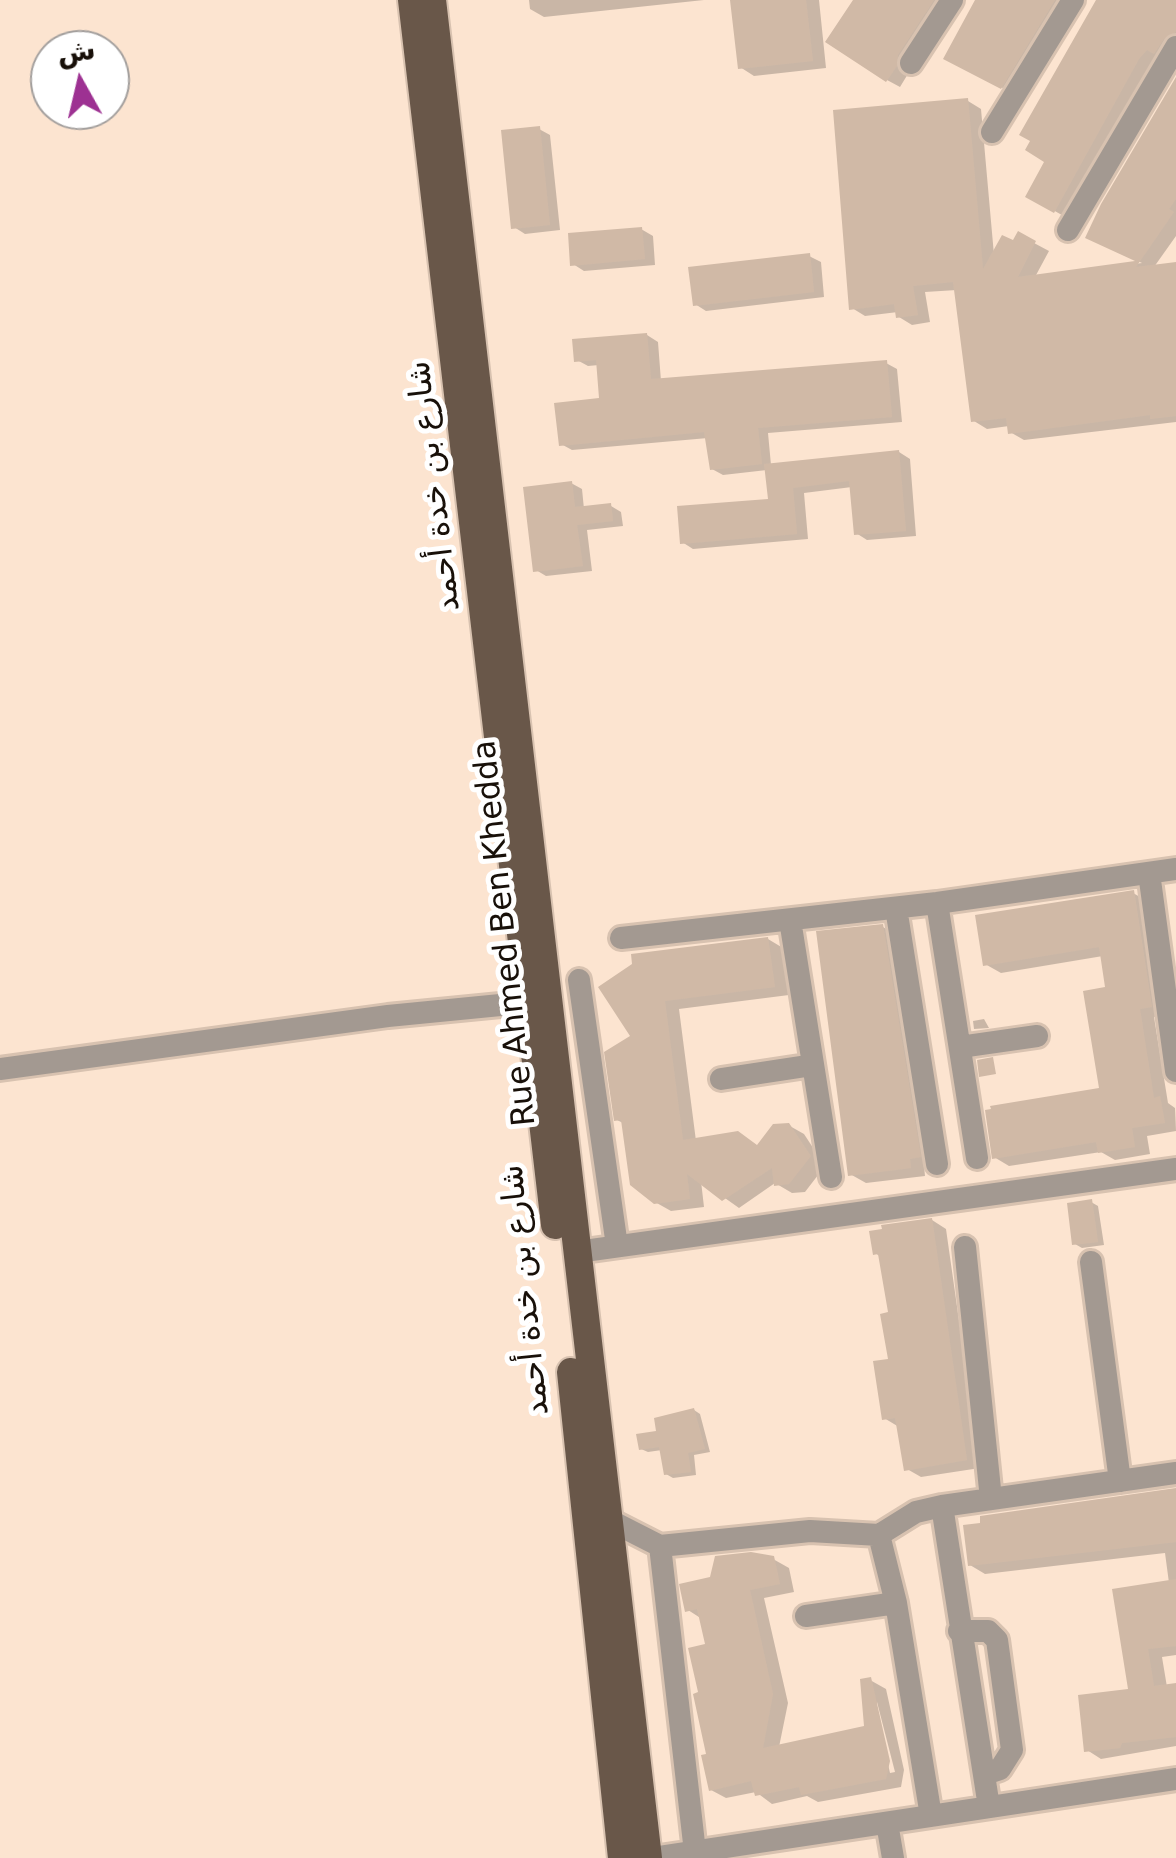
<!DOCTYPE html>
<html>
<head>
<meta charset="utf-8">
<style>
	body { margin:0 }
	#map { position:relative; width:1176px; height:1858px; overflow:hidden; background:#fce4d0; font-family:"DejaVu Sans",Vazirmatn,sans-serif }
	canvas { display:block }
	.north { position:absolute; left:30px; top:30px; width:100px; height:100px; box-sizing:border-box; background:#fff; border:2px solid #a39f9d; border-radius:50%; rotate:352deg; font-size:28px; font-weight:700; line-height:40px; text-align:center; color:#181009 }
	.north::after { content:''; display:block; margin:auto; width:35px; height:45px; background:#9d3192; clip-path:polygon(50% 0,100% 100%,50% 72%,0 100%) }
</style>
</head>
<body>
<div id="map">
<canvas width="1176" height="1858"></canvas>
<div class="north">ش</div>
</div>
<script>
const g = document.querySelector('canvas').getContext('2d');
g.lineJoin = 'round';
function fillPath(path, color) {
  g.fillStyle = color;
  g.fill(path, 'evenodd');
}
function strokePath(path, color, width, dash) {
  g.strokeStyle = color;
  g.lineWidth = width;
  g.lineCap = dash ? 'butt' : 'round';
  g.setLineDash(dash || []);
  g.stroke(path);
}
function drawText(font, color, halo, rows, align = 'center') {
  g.font = font + ' "DejaVu Sans",Vazirmatn,sans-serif';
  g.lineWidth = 10;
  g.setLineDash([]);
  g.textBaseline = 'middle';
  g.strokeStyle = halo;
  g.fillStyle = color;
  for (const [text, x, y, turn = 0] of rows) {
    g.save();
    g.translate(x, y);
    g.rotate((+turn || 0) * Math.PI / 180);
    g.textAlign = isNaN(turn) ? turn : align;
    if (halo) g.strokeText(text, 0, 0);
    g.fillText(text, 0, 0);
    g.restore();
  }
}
const shadow = new Path2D(`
	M529,0H704L544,17L530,9Z
	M733,0H819L826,68L754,76L740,67Z
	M856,0H953L900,87L887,80Z
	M978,0H1076L1016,95L946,58Z
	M1100,0H1176V50L1069,219L1028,196L1048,161Z
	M1176,81V236L1154,267L1176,264V422L1024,440L1010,432L1009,426L987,429L974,421L957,290L925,292L930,322L912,325L899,317L898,312L865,316L852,308L968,101L981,109L994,255L1014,244L1019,235L1049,251L1035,277L1142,263L1101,244Z
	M539,129L550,135L560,230L525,234L514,227Z
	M641,229L653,236L655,265L584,271L573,264Z
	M809,256L821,262L824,297L706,311L695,304Z
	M647,335L658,342L661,381L886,363L897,369L902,422L768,433L771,465L899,452L910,459L916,536L867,540L856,533L852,487L804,493L808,539L693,549L682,542L770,501L767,470L723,475L712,469L708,438L572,450L561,444L601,400L599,365L588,366L577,360Z
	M571,483L582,489L584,509L611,506L621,512L623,526L587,530L592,571L546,576L536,570Z
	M1133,893L1149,902L1166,1015L1154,1017L1168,1103L1175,1108L1176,1131L1147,1136L1150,1154L1115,1160L1101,1152L1009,1166L994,1157L1102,1090L1108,989L1103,956L1001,973L985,964Z
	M883,927L898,936L935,1165L924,1166L925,1176L866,1183L850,1174Z
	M768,939L783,948L789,995L679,1009L696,1141L759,1147L788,1125L804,1134L825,1166L805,1192L792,1193L775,1183L739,1208L701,1181L704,1207L671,1211L655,1202L623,1123L617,1120L633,1036L601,987Z
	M984,1019L989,1028L974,1029L973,1021Z
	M1091,1202L1098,1206L1104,1245L1082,1248L1075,1244Z
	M932,1220L946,1229L980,1468L921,1477L907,1469L899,1427L884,1418L891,1361L890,1314L881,1257L875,1253L884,1231Z
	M694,1410L700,1414L710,1452L694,1455L696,1475L673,1478L666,1474L662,1450L648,1452L641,1449Z
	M1176,1491V1655L1162,1657L1167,1687L1176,1686V1746L1101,1759L1087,1750L1131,1691L1169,1583L1165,1553L985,1574L970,1565Z
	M773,1559L789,1568L794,1592L764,1598L788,1703L779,1747L867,1728L870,1680L886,1689L904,1770L901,1787L818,1802L807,1796L772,1804L756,1792L726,1798L711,1790L701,1694L708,1646L702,1619L688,1610ZM877,1702L895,1772L890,1773L877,1715Z`);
const building = new Path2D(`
	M730,0H806L813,61L738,69Z
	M853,0H934L898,55L897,66L886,82L825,42Z
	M975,0H1055L1001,89L943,59Z
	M1096,0H1176V32L1164,39L1154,54L1147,50L1139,59L1054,213L1025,197L1044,162L1025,150L1030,141L1019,135Z
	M1176,77V199L1169,209L1174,212L1136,267L1176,262V416L1150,419V415L1008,434L1006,418L971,422L953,282L913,286L918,315L896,318L894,304L849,310L833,110L968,98L983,269L1002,235L1013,240L1018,231L1036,241L1018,277L1135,261L1085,238L1101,204Z
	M540,126L550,225L511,229L501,130Z
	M642,227L645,259L570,266L568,233Z
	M810,253L814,292L693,306L688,267Z
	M647,333L651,379L887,360L892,417L758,428L762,464L710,470L704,432L559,446L554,403L599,398L596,360L574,362L572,339Z
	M899,450L906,531L854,535L849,481L793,488L797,534L680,544L677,506L768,499L764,464Z
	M572,481L575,507L611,503L613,521L577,525L583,566L533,572L523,487Z
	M1134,890L1152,1007L1140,1009L1154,1098L1160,1096L1165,1123L1132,1128L1135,1147L1098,1153L1096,1142L992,1159L985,1110L991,1109L990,1106L1099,1088L1083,991L1105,987L1099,947L983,966L975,915Z
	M883,924L921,1157L910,1159L911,1168L848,1176L816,931Z
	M768,937L775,987L665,1001L683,1140L738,1131L757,1145L773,1124L789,1123L811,1156L789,1184L774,1186L772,1168L722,1201L687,1174L690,1199L654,1204L630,1185L621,1120L614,1121L604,1052L630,1036L598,987L632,964L631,954Z
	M993,1057L996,1074L979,1077L977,1060Z
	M1092,1199L1098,1242L1072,1245L1067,1203Z
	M932,1218L967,1460L904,1471L895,1418L882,1420L873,1361L888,1359L880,1314L888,1312L878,1254L873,1255L869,1231L882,1229L881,1225Z
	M694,1408L705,1449L688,1453L691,1472L664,1475L659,1447L639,1450L636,1434L656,1431L654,1418Z
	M1176,1488V1542L968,1566L963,1525L980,1523V1516Z
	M751,1552L774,1556L780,1584L750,1590L773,1694L763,1748L864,1726L860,1679L871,1677L890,1761L886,1779L801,1795L799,1787L755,1796L751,1781L709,1791L701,1755L706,1754L693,1694L698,1692L688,1648L705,1644L697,1609L685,1612L679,1584L710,1577L715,1556Z
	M1176,1579V1646L1148,1649L1154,1686L1176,1683V1737L1122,1743L1120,1748L1084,1752L1078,1695L1128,1689L1112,1589Z`);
const minor = new Path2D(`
	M911,63L952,0
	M992,132L1073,0
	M1068,230L1176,47
	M1149,873L1176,1071
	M937,903L977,1158
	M896,908L937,1164
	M790,920L831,1177
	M621,938L937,903L1176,869
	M579,980L617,1246
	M960,1047L1037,1036
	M0,1069L388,1016L531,1002
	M721,1079L813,1065
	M965,1247L991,1499
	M577,1252L1176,1169
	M1091,1262L1120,1481
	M942,1506L989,1807
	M607,1519L660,1546L695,1852
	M879,1535L896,1603L931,1816
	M660,1546L810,1531L879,1535L916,1512L942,1506L1176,1473
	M806,1616L896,1603
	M959,1631H988L997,1640L1012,1750L1000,1769L985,1774
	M887,1823L893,1858
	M653,1858L1176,1779`);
const major = new Path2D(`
	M412,0L555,1225
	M432,0L648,1858
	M571,1372L622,1858`);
const streetNames = [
	["شارع بن خدة أحمد",435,486,-97],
	["Rue Ahmed Ben Khedda",506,933,-96],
	["شارع بن خدة أحمد",526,1290,-96]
];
fillPath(shadow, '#0003');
fillPath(building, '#d0b9a6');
strokePath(minor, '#d8c2b0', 28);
strokePath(major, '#d8c2b0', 32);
strokePath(minor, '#a39991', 22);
strokePath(major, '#695749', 28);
drawText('32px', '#181009', '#fff', streetNames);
</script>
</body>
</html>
